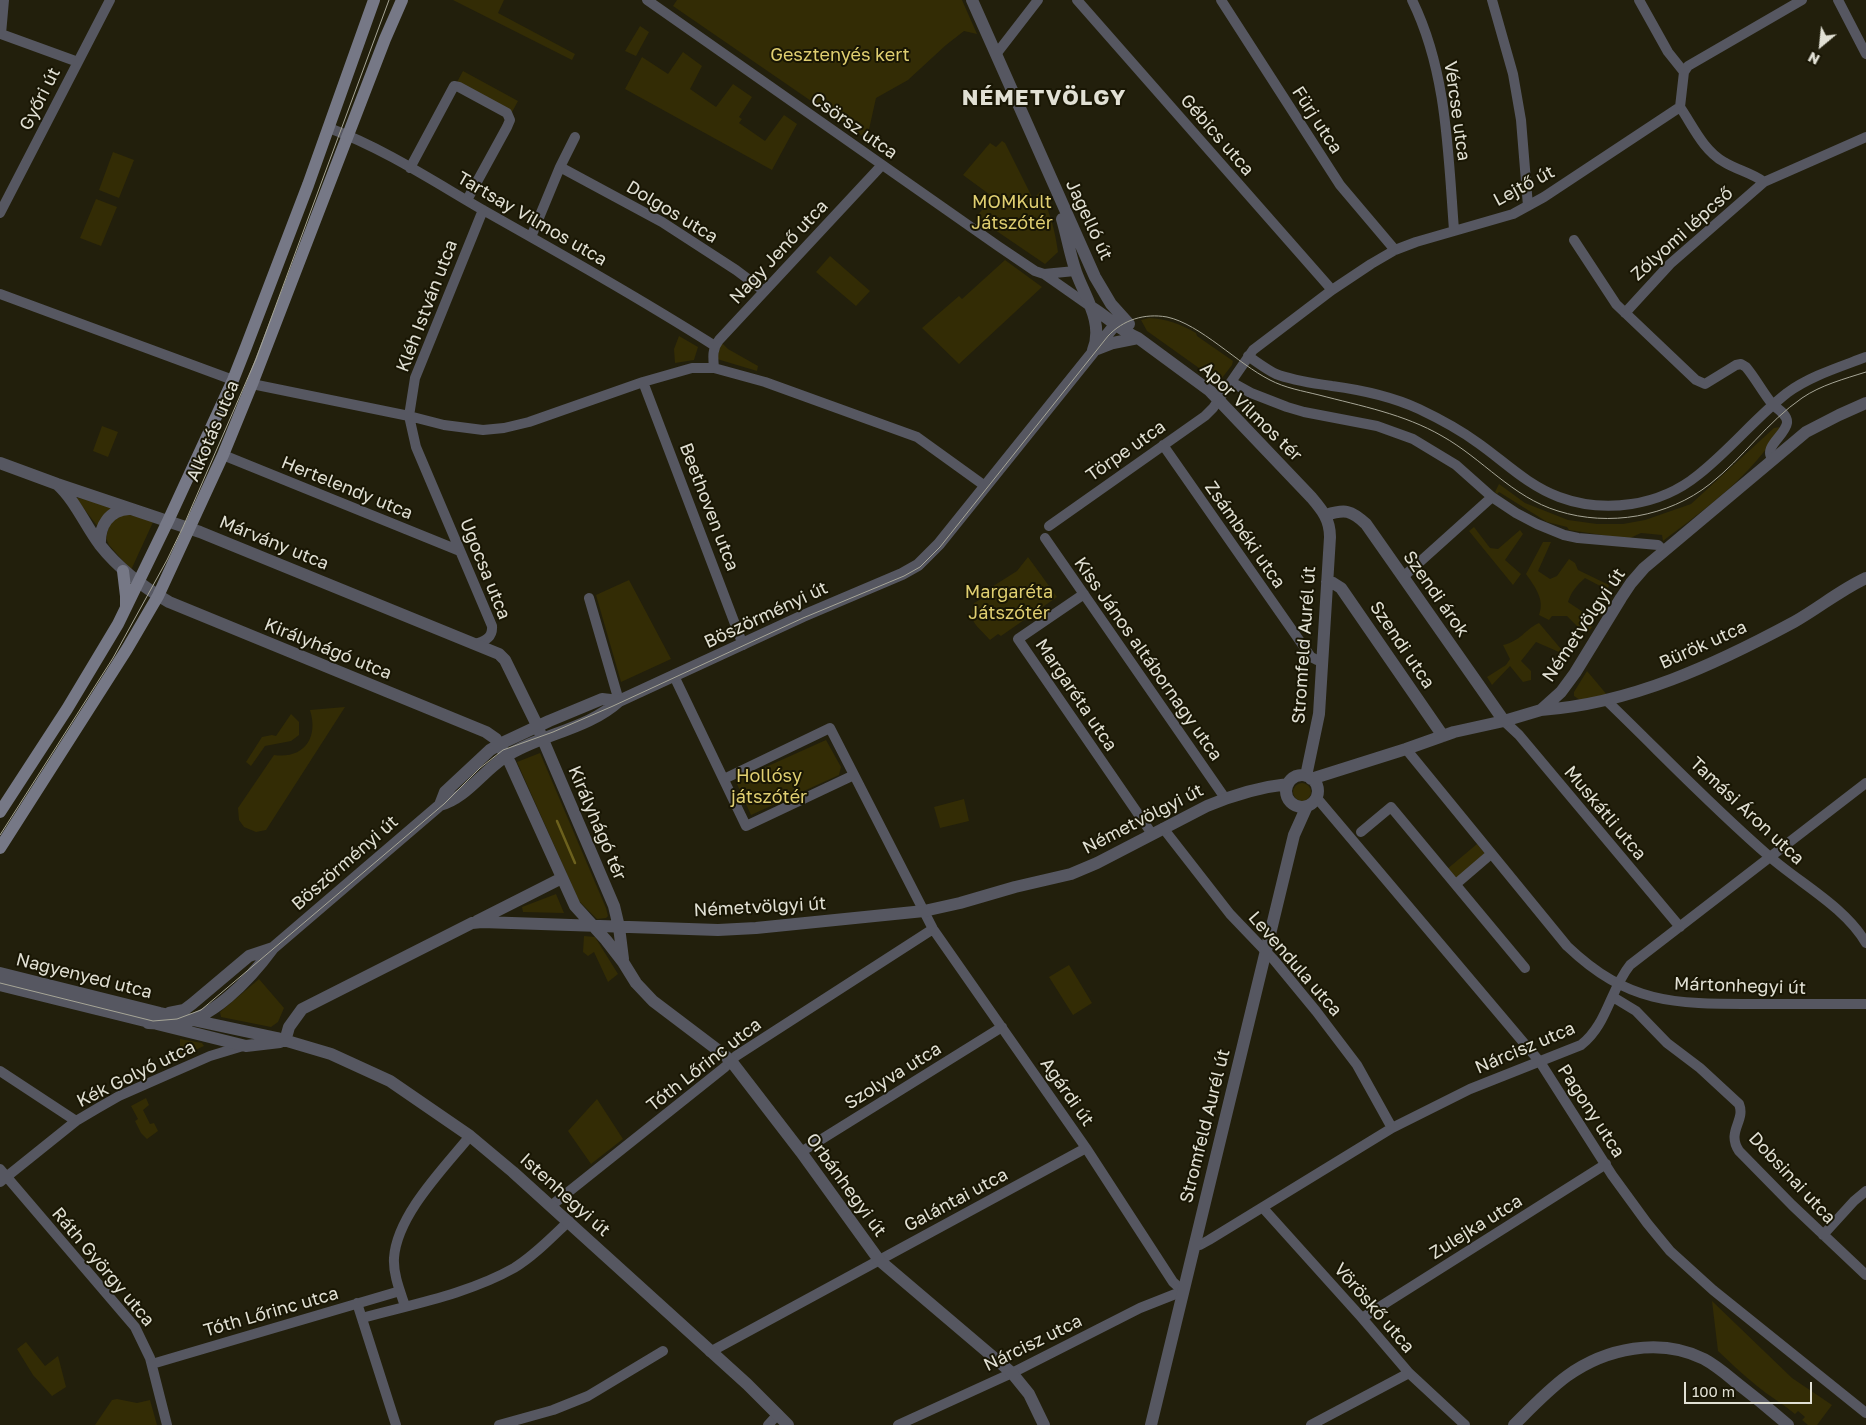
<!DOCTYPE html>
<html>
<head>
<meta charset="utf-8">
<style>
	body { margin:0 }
	#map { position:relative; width:1866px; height:1425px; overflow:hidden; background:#221f0c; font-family:"Golos Text",sans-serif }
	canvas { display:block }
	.north { position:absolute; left:1796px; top:20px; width:50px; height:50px; -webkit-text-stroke:4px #191604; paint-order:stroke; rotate:208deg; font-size:14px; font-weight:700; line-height:20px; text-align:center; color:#e1e0d4 }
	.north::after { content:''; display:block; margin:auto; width:18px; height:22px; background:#e1e0d4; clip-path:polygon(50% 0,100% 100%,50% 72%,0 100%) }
	.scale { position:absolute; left:1684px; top:1382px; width:128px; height:22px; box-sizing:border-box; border:2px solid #e1e0d4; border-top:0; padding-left:6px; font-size:15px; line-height:18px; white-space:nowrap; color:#e1e0d4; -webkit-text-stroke:4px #191604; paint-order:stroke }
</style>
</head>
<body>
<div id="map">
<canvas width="1866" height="1425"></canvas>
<div class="north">N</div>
<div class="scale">100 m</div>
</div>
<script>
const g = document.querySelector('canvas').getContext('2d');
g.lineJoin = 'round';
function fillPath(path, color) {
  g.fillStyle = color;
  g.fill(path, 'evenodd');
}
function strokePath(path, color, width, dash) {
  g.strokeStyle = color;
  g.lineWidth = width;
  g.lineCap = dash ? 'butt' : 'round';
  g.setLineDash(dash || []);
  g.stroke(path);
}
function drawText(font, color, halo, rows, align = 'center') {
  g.font = font + ' "Golos Text",sans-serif';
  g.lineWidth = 4;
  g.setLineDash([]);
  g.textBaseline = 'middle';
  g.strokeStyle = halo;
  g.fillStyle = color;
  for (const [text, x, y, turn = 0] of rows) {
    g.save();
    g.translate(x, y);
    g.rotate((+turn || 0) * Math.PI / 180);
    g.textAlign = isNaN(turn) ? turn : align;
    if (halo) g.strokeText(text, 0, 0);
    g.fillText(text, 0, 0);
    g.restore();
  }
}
const green = new Path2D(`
	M453,0H504L498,13L575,54L572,60Z
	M677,0H962L977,34L964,31L946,45L908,80L876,98L868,134L862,136L673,6Z
	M640,26L649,32L636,56L625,51Z
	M683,52L702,66L690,89L716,107L733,84L752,97L739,117L742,119L739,123L765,141L784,115L797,124L772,170L625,89L642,57L668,74Z
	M463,71L518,101L511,114L456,84Z
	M1002,141L1005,143L1033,199L1040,192C1050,212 1055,230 1058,252L1045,264L976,217L993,197L963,175L990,143L996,147Z
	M113,152L134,160L119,198L99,190Z
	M96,199L117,207L101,246L80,238Z
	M830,256L870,291L856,306L816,272Z
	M1005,260L1042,287L959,364L922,328L959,296L962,299Z
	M1149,318C1167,319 1180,324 1196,333L1197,336L1233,361L1232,365L1222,378H1213L1147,331L1141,320Z
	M679,336L698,347L694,360L675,363L674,349Z
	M721,342L728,349L758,366L757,371L717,359Z
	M102,426L118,432L108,457L93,451Z
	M1780,427C1756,473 1704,510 1663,541L1662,535L1641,533L1628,539L1569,530L1567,527L1547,522L1499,492L1497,494L1495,492L1499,484L1525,503L1568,520L1597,524H1623L1645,520L1691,504L1774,428Z
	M75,497L114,507L98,527Z
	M125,514L154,520L131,570L109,545L106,538L110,522Z
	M1474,527L1490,548L1498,549L1520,530L1523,534L1505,560L1521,574L1513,585L1469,531Z
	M1543,542H1551L1538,571L1550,579L1557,576L1569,559L1575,563L1578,570L1609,585L1608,588H1604L1585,578C1577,585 1571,592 1568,602L1583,612L1592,627L1588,633L1580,629L1567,616H1552L1549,620L1539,615C1545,599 1535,587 1526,574Z
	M1028,557L1057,597L1001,636L998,634L990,640C978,626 967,622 974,603L983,598L987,590L1017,571Z
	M629,580L671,659L621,682L596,595Z
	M1539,623L1561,649L1559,652L1536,642L1521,661L1531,671V680L1523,682L1510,666L1492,685L1487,677L1506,665L1510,659L1503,645C1521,641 1524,630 1539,623Z
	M1587,671L1608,696L1580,700L1574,696V692Z
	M345,707L266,830L256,832L244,827L239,820L238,808L274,755C303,759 319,739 310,710Z
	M291,714L299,722V735L291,741L265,746L251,766L246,762L262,737L272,735L276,736Z
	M826,740L841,767L839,775L751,815L737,784L739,779Z
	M540,753L606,908L608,916L606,918L597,919L579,901L517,762Z
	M1293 792a9 9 0 1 1 18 0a9 9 0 1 1-18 0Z
	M964,799L969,821L940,828L934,807Z
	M1477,844L1486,855L1456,881L1446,870Z
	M556,894L564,913L523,912L522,907Z
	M584,936L595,937L618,974L608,982L594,952L588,956L583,952Z
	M1069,965L1092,1003L1073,1015L1049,977Z
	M259,979L284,1008L278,1022L271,1027L221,1017L220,1012Z
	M180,1039L202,1043L204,1046L178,1058V1049L180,1048Z
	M146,1098L149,1105L143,1110L150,1124L154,1123L158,1131L147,1139L141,1133L135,1121L138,1119L131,1106Z
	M597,1099L623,1139L591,1164L568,1131Z
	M1712,1301L1792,1378L1832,1405L1817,1425H1808L1802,1420L1805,1417L1798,1411L1795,1414C1783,1404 1769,1396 1757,1386C1743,1375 1731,1363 1718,1351Z
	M26,1342L45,1366L58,1356L66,1387L52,1396L33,1375L17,1349Z
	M117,1399L137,1403L150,1400L157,1425H95L112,1400Z`);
const stream = new Path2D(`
	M557,821L575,863`);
const minor = new Path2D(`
	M4,0L1,34L78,62
	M647,0L998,246L1035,271L1044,274L1091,307
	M1077,0L1332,290
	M1221,0L1340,185L1395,250
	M1412,0C1447,71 1448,152 1454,230
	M1492,0L1513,74L1521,120L1528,206
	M1639,0L1668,52L1684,72
	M1838,0L1866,54
	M997,53L1038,0
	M1680,107L1684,72L1688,66L1802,0
	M1680,107C1693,126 1703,150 1724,162C1737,170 1752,173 1764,182
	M329,128C383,148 433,181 483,210C561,254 639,298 715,346
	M560,167L662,222L736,270L764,291
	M410,168L454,86L459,87L507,113L510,120L507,127L467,200
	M0,213L110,0
	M531,237L560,167L575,137
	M1574,240L1616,304L1696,380L1705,384L1736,365L1741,364L1746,367C1756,379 1763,393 1773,405C1778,409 1788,415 1787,423C1785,436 1762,447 1773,460
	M1044,274L1075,271
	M0,294L233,380
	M1625,313L1670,264L1764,182L1866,137
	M1248,356C1257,362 1266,369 1276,374C1294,381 1313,383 1332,386C1362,390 1391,396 1419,409C1440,419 1459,429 1478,443C1505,462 1527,485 1559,497C1605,514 1660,506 1698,475C1730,450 1755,418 1787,393C1810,376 1840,367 1866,357
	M714,368C713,357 712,349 719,340L882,165
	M643,382L743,645
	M1231,382L1251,393L1287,407L1304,412L1377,426L1413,439L1456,465L1492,497L1516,513L1537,524L1564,535L1578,538L1658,545L1664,551
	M252,384L409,416L444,425L483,430L504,428L529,422L643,382L692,368H714L765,382L917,437L985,486
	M1163,445L1311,657L1317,660L1322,661
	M223,455L460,551
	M1049,526L1205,416L1213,408L1253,350L1332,290L1371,264L1395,250L1416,242L1513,214L1544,197L1680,107
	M1045,538L1225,798
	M1403,577L1492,497
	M1084,594L1018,639L1152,834
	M589,598L619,701
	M474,644C484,642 493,638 492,626L416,447L409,416L415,378L483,210
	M674,676L746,826L854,775
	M1607,701C1661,753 1713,808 1770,857C1801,884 1845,907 1866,943
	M1504,721L1519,735L1680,927
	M1406,749L1567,946C1629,1005 1675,1004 1756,1004C1793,1004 1829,1004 1866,1004
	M724,779L830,728L933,929L1086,1148L1173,1282L1183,1291
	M1316,797L1540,1062L1612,1175L1647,1223L1670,1251L1713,1290L1866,1413
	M1163,828L1230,914L1274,960L1316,1011L1357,1065L1392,1128
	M1361,832L1391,807L1525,968
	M1456,884L1491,854
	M1613,997L1636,1011L1667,1043L1700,1068L1739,1104C1746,1121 1726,1131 1739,1151L1792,1205L1866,1275
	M0,1071L76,1121
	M801,1152L1002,1027
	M0,1169L135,1327L150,1358L167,1425
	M0,1182L76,1121L98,1108L119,1096L210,1056L243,1046
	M552,1205L725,1067L736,1056L933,929
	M1263,1208L1362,1318L1409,1373L1465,1425
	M1823,1235L1854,1201L1866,1191
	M1194,1244L1200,1245L1209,1240L1392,1128L1470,1089L1581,1045C1607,1025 1610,990 1630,965L1866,783
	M357,1303L396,1425
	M405,1306C400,1291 393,1274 394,1258C397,1215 444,1168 470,1136
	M362,1318C413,1304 468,1294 514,1268C534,1256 552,1237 569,1221
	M1362,1318L1606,1164
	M710,1352L1086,1148
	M152,1364L400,1291
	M499,1425L553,1410L588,1396L663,1351
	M768,1425L778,1414
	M898,1425L1012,1373L1140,1308L1183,1291
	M1311,1425L1409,1373`);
const tertiary = new Path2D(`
	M972,0L1095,277L1111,304L1129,324
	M1062,219C1067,236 1070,255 1076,272C1085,297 1104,323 1093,350
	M1091,307C1108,317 1120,331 1138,338L1210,391L1311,497C1322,510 1330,519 1330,537L1319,714L1306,776
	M1095,350L1113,343L1138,338
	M0,463L57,484L200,532L499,654L505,660L535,721L614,906L619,927L623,959
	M57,484C75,500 85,525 100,545C119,569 143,587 169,602L486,732L496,739L510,763L575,906L606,940L623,962L636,983L653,1001L723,1054L731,1061L801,1152L879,1260L1012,1373L1029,1394L1044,1425
	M1326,515C1345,509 1351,510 1366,524L1504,721
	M100,545C99,526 109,510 129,509
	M1327,582L1333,583L1341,588L1443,736
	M1541,710C1631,704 1716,664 1794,622C1819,608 1840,590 1866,578
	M1286 791a16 16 0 1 1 32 0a16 16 0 1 1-32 0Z
	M1311,779L1406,749L1454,732L1504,721L1541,710L1561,692L1575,673L1621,598L1631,583L1644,568L1806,432L1839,415L1866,403
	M440,805C466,798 482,772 505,757C540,734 587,730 619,701L803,616L902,574L918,565L939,544L1110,331L1115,325L1125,320
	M477,921L562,878
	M0,973L160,1013L277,1038L331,1054L390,1081L470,1136L513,1172L747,1384L788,1425
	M0,985L246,1046L280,1042
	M169,1013L184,1010L192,1004L249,956L273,948
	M148,1023C156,1023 164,1025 171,1025C211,1022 251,978 273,948L440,805L445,792L490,750L500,744L549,721L602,699L619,701
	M285,1041L289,1027L302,1009L472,923L482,922L718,930L756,928L924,911L960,903L1015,887L1071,874L1097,863L1207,806C1233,795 1260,787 1288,784
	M1151,1425L1294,835L1307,806
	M1514,1425C1531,1408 1548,1390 1567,1376C1606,1348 1660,1337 1704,1359C1717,1366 1727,1375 1738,1384C1755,1397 1772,1411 1788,1425`);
const secondary = new Path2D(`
	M123,571L126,596V606
	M0,812L67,709L118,624L168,521L233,380L246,347L308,185L374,0
	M0,848L127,649L158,596L223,455L252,384L385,39L402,0`);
const tram = new Path2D(`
	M0,835L113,658L167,560L183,527L256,359L389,0
	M0,983L153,1021L177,1019L201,1010L417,827L444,804L480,768L503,750L553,732L613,706L803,618L904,576L920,567L940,547L1108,336C1123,320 1144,313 1167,317C1200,324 1238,364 1270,380C1285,388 1303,391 1319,395C1361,406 1404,414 1442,436C1483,459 1512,497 1558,511C1609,527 1668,517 1710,484C1743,458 1767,422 1802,398C1821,385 1844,379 1866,372`);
const parkNames = [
	["Gesztenyés kert",840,55],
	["MOMKult",1012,202],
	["Játszótér",1012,223],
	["Margaréta",1009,592],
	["Játszótér",1009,613],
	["Hollósy",769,776],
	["játszótér",769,797]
];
const streetNames = [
	["Győri út",40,99,-63],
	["Vércse utca",1457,111,82],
	["Fürj utca",1317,120,57],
	["Csörsz utca",854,126,35],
	["Gébics utca",1217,135,49],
	["Lejtő út",1524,186,-28],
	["Dolgos utca",672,212,31],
	["Tartsay Vilmos utca",532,219,30],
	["Jagelló út",1089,220,65],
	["Zólyomi lépcső",1682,234,-42],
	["Nagy Jenő utca",779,252,-47],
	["Kléh István utca",427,306,-69],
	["Apor Vilmos tér",1251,412,44],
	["Alkotás utca",213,431,-67],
	["Törpe utca",1126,451,-35],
	["Hertelendy utca",347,488,22],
	["Beethoven utca",709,507,69],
	["Zsámbéki utca",1245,535,55],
	["Márvány utca",274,543,22],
	["Ugocsa utca",485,569,68],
	["Szendi árok",1436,594,55],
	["Böszörményi út",766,615,-25],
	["Németvölgyi út",1584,625,-56],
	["Stromfeld Aurél út",1304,645,-86],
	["Szendi utca",1402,645,56],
	["Bürök utca",1703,645,-24],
	["Királyhágó utca",328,649,22],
	["Kiss János altábornagy utca",1148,659,55],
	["Margaréta utca",1076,695,56],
	["Tamási Áron utca",1747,811,43],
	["Muskátli utca",1605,813,50],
	["Németvölgyi út",1143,819,-27],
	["Királyhágó tér",597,823,67],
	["Böszörményi út",345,863,-41],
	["Németvölgyi út",760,907,-3],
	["Levendula utca",1295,964,49],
	["Nagyenyed utca",84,976,14],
	["Mártonhegyi út",1740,986,2],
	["Nárcisz utca",1525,1048,-23],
	["Tóth Lőrinc utca",704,1065,-38],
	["Kék Golyó utca",136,1074,-26],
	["Szolyva utca",893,1076,-32],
	["Agárdi út",1067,1092,55],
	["Pagony utca",1591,1111,57],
	["Stromfeld Aurél út",1205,1126,-76],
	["Dobsinai utca",1792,1178,47],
	["Orbánhegyi út",846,1185,54],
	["Istenhegyi út",565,1195,42],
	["Galántai utca",956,1200,-28],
	["Zulejka utca",1476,1227,-32],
	["Ráth György utca",103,1267,50],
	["Vöröskő utca",1374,1308,49],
	["Tóth Lőrinc utca",271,1312,-16],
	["Nárcisz utca",1033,1343,-26]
];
const districtNames = [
	["NÉMETVÖLGY",1044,98]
];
fillPath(green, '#332c05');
strokePath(stream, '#6c611d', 2.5);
strokePath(minor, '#565761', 10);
strokePath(tertiary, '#565761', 12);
strokePath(secondary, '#767886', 12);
strokePath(tram, '#a7a697', 1);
drawText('18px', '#e0cf71', '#191604', parkNames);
drawText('18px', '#e1e0d4', '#191604', streetNames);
g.letterSpacing = '1px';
drawText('bold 22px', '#e1e0d4', '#191604', districtNames);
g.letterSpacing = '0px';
</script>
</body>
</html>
